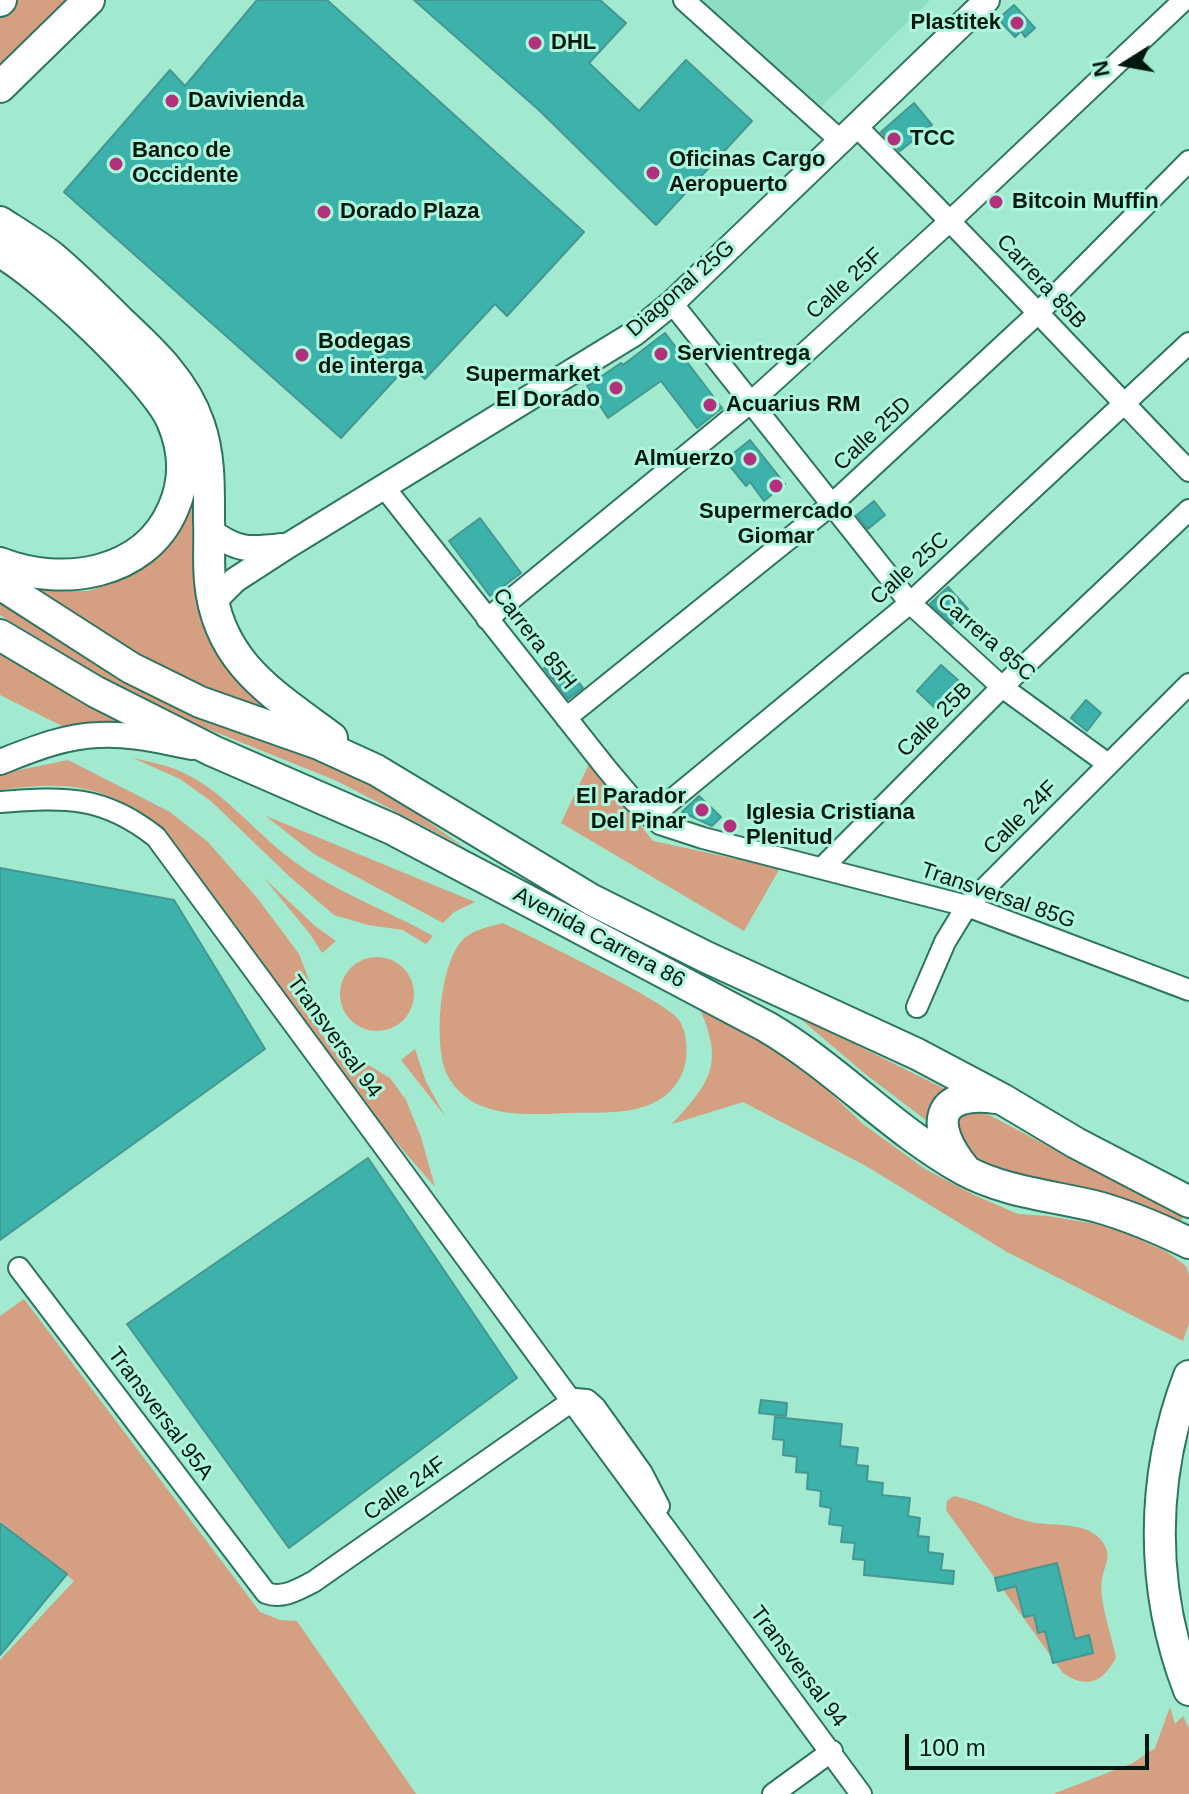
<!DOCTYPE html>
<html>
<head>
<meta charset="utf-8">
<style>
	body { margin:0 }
	#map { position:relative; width:1189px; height:1794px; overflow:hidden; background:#a1e9cf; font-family:Helvetica,sans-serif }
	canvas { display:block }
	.north { position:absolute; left:1085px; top:24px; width:80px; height:80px; -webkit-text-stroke:6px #aef7dc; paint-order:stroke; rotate:259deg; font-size:22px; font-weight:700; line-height:32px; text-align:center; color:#00180f }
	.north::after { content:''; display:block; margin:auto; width:28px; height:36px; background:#00180f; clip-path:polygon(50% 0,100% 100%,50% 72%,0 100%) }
	.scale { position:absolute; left:905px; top:1734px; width:244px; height:36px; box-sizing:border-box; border:4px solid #00180f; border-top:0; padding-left:10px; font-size:24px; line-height:28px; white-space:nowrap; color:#00180f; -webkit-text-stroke:6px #aef7dc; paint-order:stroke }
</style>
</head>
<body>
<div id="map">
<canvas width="1189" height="1794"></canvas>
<div class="north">N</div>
<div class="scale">100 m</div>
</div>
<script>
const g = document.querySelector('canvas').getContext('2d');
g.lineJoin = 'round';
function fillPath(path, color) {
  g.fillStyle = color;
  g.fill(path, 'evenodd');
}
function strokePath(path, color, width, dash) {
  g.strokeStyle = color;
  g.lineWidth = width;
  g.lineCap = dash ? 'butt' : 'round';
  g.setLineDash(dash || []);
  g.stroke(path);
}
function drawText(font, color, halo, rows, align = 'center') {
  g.font = font + ' Helvetica,sans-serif';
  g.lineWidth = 6;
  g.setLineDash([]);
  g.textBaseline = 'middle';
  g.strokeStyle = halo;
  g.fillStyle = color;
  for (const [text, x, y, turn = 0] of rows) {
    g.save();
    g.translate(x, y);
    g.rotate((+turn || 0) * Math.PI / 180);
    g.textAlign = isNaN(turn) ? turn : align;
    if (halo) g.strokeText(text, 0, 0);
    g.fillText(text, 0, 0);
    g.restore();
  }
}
const built = new Path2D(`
	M699,0H930L819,109Z`);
const green = new Path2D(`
	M10,0H79L0,76V10Z
	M192,495C194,553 190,625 230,673C240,686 254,697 265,708L185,679L85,627L21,585L56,591H89L135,574L167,548Z
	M0,600L37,626L118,675L379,787L464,847L337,781L151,706L0,615Z
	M0,654L128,723H90L64,727L0,695Z
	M133,758C146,761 161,764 175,769C221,787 253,831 292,860C335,892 387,910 433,936L426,944L403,930L368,925L334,915L290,877L212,802L180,779Z
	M68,760L170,812L208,842L258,899L299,954L309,980L310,1014L325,1039L390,1078L406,1100L421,1137L435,1187C337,1076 252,954 166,834C111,785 71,780 0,790V774Z
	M590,762L653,841L780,868L744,931L561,823Z
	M266,816L475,902L454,912L443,923L314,854Z
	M264,878L315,926L336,941L322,953L310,934Z
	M503,923C531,937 668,1002 679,1020C689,1036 689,1062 680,1078C658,1117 610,1112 571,1113C540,1114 497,1118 470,1100C458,1092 448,1080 444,1067C435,1035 440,969 460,943C470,930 488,927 503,923Z
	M340 994a37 37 0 1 1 74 0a37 37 0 1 1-74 0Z
	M699,1007L772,1047L820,1083L863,1124L925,1169L974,1195L1018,1214L1048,1216L1113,1227L1167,1252L1186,1266L1189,1274V1323L1183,1341L1007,1252L866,1166L743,1102L672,1124C712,1081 724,1063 699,1007Z
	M796,1015L947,1090L934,1104L927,1121L864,1073Z
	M415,1049L426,1082L445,1116L401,1060Z
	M972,1106L1111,1179L1184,1214L1180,1223L992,1168L967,1158L953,1112Z
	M24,1299L260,1612L280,1620L297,1621L416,1794H0V1660L74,1581L0,1521V1316Z
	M954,1496C982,1501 1007,1518 1036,1523C1058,1526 1091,1522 1104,1544C1112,1557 1104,1566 1102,1579C1098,1599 1112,1636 1116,1658C1102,1683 1087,1689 1063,1673L946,1510L947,1501Z
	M1170,1707L1175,1724L1183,1716L1189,1728V1794H1053L1133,1763L1155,1748Z`);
const building = new Path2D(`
	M257,0H327L584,232L507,316L495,304L425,379L409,364L341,438L64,192L170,70L185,86Z
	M414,0H600L626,23L589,63L639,111L686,60L752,121L656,225L540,111Z
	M1014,5L1035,28L1025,37L1021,31L1015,37L998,19Z
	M914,103L932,125L900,151L881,132Z
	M665,333L722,408L697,428L661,381L608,418L587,386L621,363L623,365Z
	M750,440L785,484L764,501L750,482L746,486L725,460Z
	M874,501L885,515L868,529L857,515Z
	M480,518L521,573L490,596L449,541Z
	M948,587L968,609L952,624L930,604Z
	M559,656L583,688L568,699L544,668Z
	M941,665L959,681L935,708L917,691Z
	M1086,700L1101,713L1087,731L1071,718Z
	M699,796L721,817L712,826L682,812Z
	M0,868L174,900L265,1049L0,1240Z
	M368,1158L517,1378L289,1548L127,1324Z
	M761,1400L787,1403L786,1416L759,1413Z
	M775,1417L842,1424L840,1446L858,1448L856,1465L868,1466L867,1481L883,1483L882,1495L910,1498L908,1516L920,1518L918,1536L929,1537L928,1552L943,1554L941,1570L954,1571L953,1584L864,1575L865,1560L853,1559L855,1543L841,1542L843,1526L829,1524L831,1508L820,1506L821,1491L807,1489L808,1473L796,1472L797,1457L783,1455L784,1440L773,1439Z
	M0,1523L67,1574L0,1655Z
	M1057,1563L1075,1639L1089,1635L1093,1653L1053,1663L1045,1631L1038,1633L1034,1615L1024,1617L1016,1586L998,1591L995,1578Z`);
const minor = new Path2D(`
	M684,0L841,141
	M856,126C970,239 1078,356 1189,471
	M672,303L910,603L1002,687L1108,764
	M384,487L606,768L633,800L660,824L703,838L967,906L1189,990
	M487,619L750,403L951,220L1184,0
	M566,718L831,505L1037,314L1189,161
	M0,802C65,797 103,795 156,837L861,1794
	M651,817L910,603L1189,343
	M822,868L1002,687L1189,510
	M917,1007L945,942L967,906L1189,684
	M19,1268L266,1593C283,1599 297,1590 313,1582L575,1399L587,1400L595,1407L642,1473L659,1506
	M773,1794L832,1751`);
const tertiary = new Path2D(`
	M209,530C238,551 248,550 282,546
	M213,602L235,580L289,545L635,333L672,303L987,0
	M0,762C31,750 64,736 98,735C130,733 161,741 192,747`);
const primary = new Path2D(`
	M0,1L1,0
	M0,87L89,0
	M0,222C17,233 35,244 51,256C76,277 99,300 122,323C153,352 185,382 199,424C210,455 209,488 209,520C210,541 208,561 210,581C217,662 273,694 332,738
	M0,252C39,272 155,381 172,421C185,451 186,480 173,509C144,576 61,587 0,563
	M0,584L131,668L200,702L319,744L376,770L592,900L706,957L917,1054L1002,1099L1076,1143L1189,1202
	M0,635L96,692L213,751L392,829L767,1027C838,1069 891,1129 964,1170C1004,1192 1054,1196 1098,1207C1130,1216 1160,1229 1189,1243
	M964,1168C930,1126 934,1090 996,1098
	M1189,1376C1150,1478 1150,1589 1189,1690`);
const markers = [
	[1017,23,8,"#b2317c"],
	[535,43,8,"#b2317c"],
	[172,101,8,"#b2317c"],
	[894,139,8,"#b2317c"],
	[116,164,8,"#b2317c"],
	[653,173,8,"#b2317c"],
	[996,202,8,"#b2317c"],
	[324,212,8,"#b2317c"],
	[661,354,8,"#b2317c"],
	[302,355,8,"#b2317c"],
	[616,388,8,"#b2317c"],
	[710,405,8,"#b2317c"],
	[750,459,8,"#b2317c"],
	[776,486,8,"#b2317c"],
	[702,810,8,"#b2317c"],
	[730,826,8,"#b2317c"]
];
const poiNames = [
	["Plastitek",1001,23,"right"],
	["DHL",551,43],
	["Davivienda",188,101],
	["TCC",910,139],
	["Banco de",132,151],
	["Occidente",132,176],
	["Oficinas Cargo",669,160],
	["Aeropuerto",669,185],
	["Bitcoin Muffin",1012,202],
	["Dorado Plaza",340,212],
	["Bodegas",318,342],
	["de interga",318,367],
	["Servientrega",677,354],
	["Supermarket",600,375,"right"],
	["El Dorado",600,400,"right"],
	["Acuarius RM",726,405],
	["Almuerzo",734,459,"right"],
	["Supermercado",776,512,"center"],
	["Giomar",776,537,"center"],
	["El Parador",686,797,"right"],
	["Del Pinar",686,822,"right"],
	["Iglesia Cristiana",746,813],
	["Plenitud",746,838]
];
const streetNames = [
	["Carrera 85B",1041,282,47],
	["Calle 25F",845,284,-42],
	["Diagonal 25G",681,289,-41],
	["Calle 25D",873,434,-43],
	["Calle 25C",910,569,-42],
	["Carrera 85C",986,638,41],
	["Carrera 85H",534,639,52],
	["Calle 25B",935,720,-45],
	["Calle 24F",1021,818,-45],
	["Transversal 85G",998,896,19],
	["Avenida Carrera 86",599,938,28],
	["Transversal 94",334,1037,54],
	["Transversal 95A",160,1414,53],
	["Calle 24F",405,1489,-35],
	["Transversal 94",798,1667,53]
];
fillPath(built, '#8cdec1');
fillPath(green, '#d59f81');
fillPath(building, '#3cb2ab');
strokePath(building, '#449792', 2);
strokePath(minor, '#2c755f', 24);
strokePath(tertiary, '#2c755f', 28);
strokePath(primary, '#2c755f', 34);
strokePath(minor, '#fff', 20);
strokePath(tertiary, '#fff', 24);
strokePath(primary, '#fff', 30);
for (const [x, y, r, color] of markers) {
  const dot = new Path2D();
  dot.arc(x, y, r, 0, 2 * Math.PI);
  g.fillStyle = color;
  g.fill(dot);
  strokePath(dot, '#aef7dc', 3);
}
drawText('bold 22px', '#00180f', '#aef7dc', poiNames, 'left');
drawText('22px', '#00180f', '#aef7dc', streetNames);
</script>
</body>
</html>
